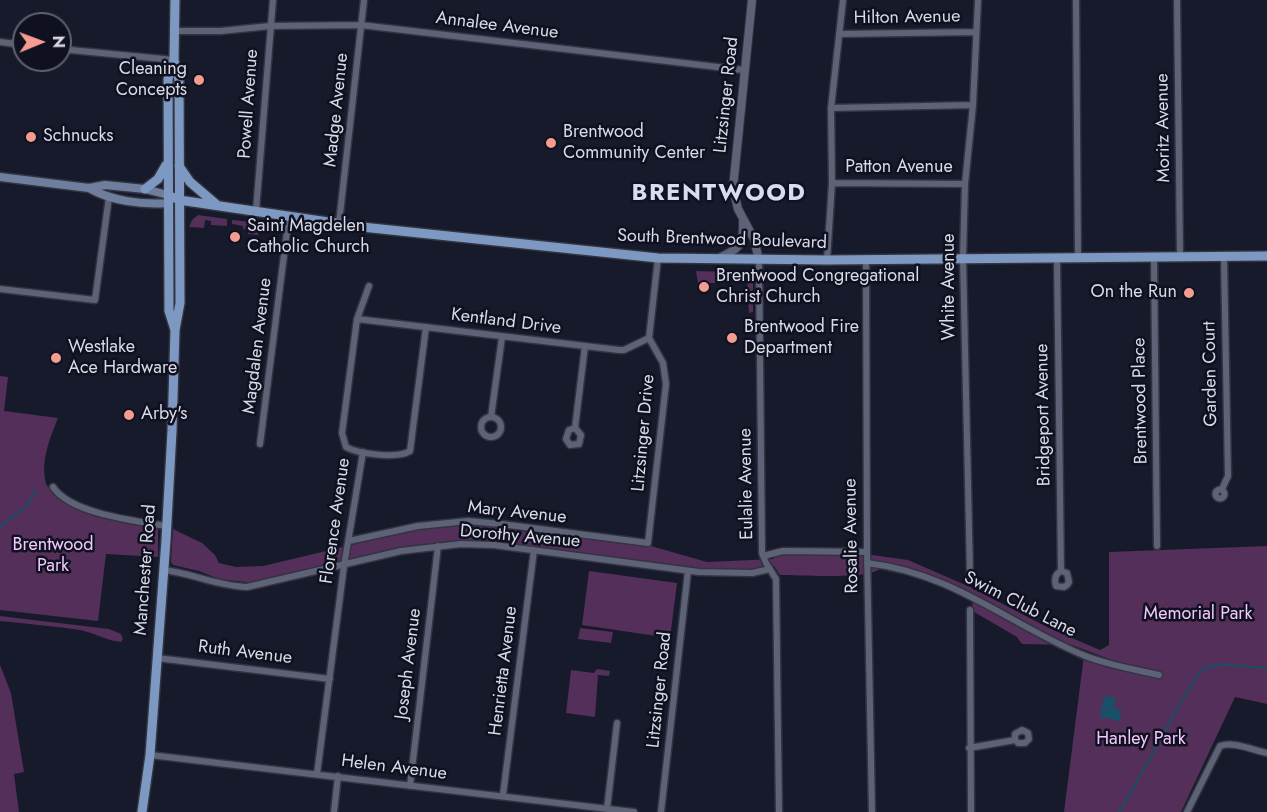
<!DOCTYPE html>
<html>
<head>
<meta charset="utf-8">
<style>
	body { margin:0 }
	#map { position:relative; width:1267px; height:812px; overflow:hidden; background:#171a2a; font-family:Jost,sans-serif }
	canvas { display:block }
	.north { position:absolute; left:12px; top:12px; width:60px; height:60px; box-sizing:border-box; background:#0f1120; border:2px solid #5f616f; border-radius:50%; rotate:89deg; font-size:16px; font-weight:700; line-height:24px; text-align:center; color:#d8dae6 }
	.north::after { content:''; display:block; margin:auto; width:21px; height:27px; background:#f59c90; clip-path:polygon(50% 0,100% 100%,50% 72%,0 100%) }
</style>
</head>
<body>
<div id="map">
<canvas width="1267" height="812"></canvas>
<div class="north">N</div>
</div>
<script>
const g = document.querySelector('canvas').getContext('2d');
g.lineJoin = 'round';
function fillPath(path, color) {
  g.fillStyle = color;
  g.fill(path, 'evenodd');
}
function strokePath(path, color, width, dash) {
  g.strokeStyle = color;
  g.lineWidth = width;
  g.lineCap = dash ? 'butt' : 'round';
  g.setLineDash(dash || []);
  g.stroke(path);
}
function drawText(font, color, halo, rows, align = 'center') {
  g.font = font + ' Jost,sans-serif';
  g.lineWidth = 5;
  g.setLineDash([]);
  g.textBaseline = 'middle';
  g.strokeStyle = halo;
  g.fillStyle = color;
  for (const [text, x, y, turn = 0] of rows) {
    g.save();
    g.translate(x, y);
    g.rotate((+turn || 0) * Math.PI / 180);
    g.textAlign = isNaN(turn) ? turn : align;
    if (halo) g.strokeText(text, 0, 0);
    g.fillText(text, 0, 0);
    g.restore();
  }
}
const green = new Path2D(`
	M198,215L227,219V226L211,225V221L205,220L204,228L189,227L192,220Z
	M232,220L260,223L258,235L248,234V230L243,229V226L232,224Z
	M696,271L727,272V278H724V283H698Z
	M743,271L750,273L753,278V312L749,313L747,278L743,276Z
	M0,376L8,377L4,411L58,418C50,439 39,463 47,486L53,489L56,497L96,517L158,529V557L106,554L98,621L0,610Z
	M461,525H487L651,546L707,562L773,559L776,555L782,554L872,555L908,560L970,587L1051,629L1100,650L1109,645V552L1267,546V704L1235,697L1181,812H1064L1084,655L1110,663L1109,659L1072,645L1022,644L1017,637L974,612L971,597L914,574L881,568C869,580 800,575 780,575L774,566L745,570L688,568L490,541H451L403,548L254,583L219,579L199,571L173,565L171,562L173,529L202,543L215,555L219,563L236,567L263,566L414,530Z
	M589,571L677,583L670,638L582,625Z
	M0,616L109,629L121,634L123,639L121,642C108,641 94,633 80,630C54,626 27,624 0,621Z
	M580,628L613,632L611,643L578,639Z
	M0,665L11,693L24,772L14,774L19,812H0Z
	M597,669L610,671L609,676L598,675L595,717L566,713L571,670L594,673Z`);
const water = new Path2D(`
	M1104,696L1116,698L1114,707L1121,711L1120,721L1100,717Z`);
const stream = new Path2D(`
	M0,527L28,504L36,490
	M1119,812L1162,738L1175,711L1201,670L1218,664L1267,668`);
const minor = new Path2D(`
	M1076,0L1078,258
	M1177,0L1180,256
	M174,31H221L270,26L361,25L743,70
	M839,34L976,32
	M0,42L24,45
	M60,49L174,60
	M831,108L973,105
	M832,183L965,184
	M256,211L273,0
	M339,223L364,0
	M1154,257L1157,546
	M1057,258L1061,571L1067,573L1069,582L1067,585L1064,587L1056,586C1054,579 1055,574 1061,571
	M866,259L867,552L872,812
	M759,260L762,553L766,563L776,579L779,812
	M827,260L832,183L831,108L843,0
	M369,286L357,319L342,433L346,447C358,454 398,459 410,451L426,327
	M0,289L95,300L109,197
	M357,319L619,350H624L649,338
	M491,417L502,337
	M481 427a10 10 0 1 1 20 0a10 10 0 1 1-20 0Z
	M575,428L581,435L579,444L570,445L566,439L569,430L575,428L585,346
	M260,444L289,216
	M53,487C71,514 136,521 166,526
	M1222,489L1228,476L1224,256
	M1215.5 494a4.5 4.5 0 1 1 9 0a4.5 4.5 0 1 1-9 0Z
	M349,541L418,526L468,521L501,524L648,543L666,384L663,363L649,338L658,258
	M763,556L783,551L867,552
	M867,563C953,573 1007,623 1083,655C1107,665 1133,669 1159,675
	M163,570C192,573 218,586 247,587L401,551L461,544L494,545L699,572L752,573L770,569
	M970,574L963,258L965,184L973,105L978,0
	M970,610L971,812
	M157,658L330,679
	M969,748L1015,740V734L1022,730L1028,733L1029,739L1025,743H1018L1015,740
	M150,755L634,812
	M317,774L344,566L363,452
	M410,786L438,546
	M503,795L534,550
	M607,809L617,723
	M334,812L338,776
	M661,812L688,571
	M1187,812L1220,746C1233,741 1253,750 1267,753`);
const tertiary = new Path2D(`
	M752,0L733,188L738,209L754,239L759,260
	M717,259C738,249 744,247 743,222`);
const secondary = new Path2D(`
	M0,177L89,188L105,185L145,189L168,195
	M89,188C111,201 143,205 168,203`);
const primary = new Path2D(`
	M174,60L168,79L169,311L175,330
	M179,166L190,182L217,205
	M145,189L158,179L166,165
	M168,195L179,200L362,227L658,258L827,260L1267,256
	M142,812L150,755L166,540L172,431L175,330L180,303L179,80L174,60L175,0`);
const markers = [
	[199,80,6,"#f59c90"],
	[31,137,6,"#f59c90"],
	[551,143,6,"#f59c90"],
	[235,237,6,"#f59c90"],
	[704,287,6,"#f59c90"],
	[1189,293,6,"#f59c90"],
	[732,338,6,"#f59c90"],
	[56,358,6,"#f59c90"],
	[129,415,6,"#f59c90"]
];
const streetNames = [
	["Hilton Avenue",907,18,-1],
	["Annalee Avenue",497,26,7],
	["Litzsinger Road",727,95,-84],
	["Powell Avenue",249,104,-86],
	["Madge Avenue",337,110,-84],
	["Moritz Avenue",1164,128,-91],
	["Patton Avenue",899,168],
	["South Brentwood Boulevard",722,240,2],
	["White Avenue",950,287,-90],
	["Kentland Drive",506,322,7],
	["Magdalen Avenue",258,346,-83],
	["Garden Court",1211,374,-91],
	["Brentwood Place",1141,401,-91],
	["Bridgeport Avenue",1044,415,-91],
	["Litzsinger Drive",644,433,-85],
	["Eulalie Avenue",747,484,-91],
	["Mary Avenue",517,513,6],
	["Florence Avenue",336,521,-82],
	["Rosalie Avenue",852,536,-91],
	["Dorothy Avenue",520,537,5],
	["Manchester Road",146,570,-86],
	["Swim Club Lane",1020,605,27],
	["Ruth Avenue",245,653,7],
	["Joseph Avenue",409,664,-83],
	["Henrietta Avenue",504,671,-83],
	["Litzsinger Road",660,690,-84],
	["Helen Avenue",394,768,7]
];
const poiNames = [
	["Cleaning",187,70,"right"],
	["Concepts",187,91,"right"],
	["Brentwood",563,133],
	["Community Center",563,154],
	["Schnucks",43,137],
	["Saint Magdelen",247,227],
	["Catholic Church",247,248],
	["Brentwood Congregational",716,277],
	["Christ Church",716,298],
	["On the Run",1177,293,"right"],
	["Brentwood Fire",744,328],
	["Department",744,349],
	["Westlake",68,348],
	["Ace Hardware",68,369],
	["Arby's",141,415]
];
const parkNames = [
	["Brentwood",53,546],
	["Park",53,567],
	["Memorial Park",1198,615],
	["Hanley Park",1141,740]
];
const districtNames = [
	["BRENTWOOD",719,194]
];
fillPath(green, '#532f5a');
fillPath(water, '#195067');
strokePath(stream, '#195067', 2);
strokePath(minor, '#333441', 9);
strokePath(tertiary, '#333441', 10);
strokePath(secondary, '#333441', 11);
strokePath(primary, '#333441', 12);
strokePath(minor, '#5e6276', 6);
strokePath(tertiary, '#5e6276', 8);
strokePath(secondary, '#6e7e9c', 8);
strokePath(primary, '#7d99c1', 9);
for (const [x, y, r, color] of markers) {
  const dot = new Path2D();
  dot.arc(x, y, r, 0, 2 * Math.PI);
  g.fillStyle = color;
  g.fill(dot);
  strokePath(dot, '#0f1120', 2);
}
drawText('18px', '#d8dae6', '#0f1120', streetNames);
drawText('18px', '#d8dae6', '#0f1120', poiNames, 'left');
drawText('18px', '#f4c8fd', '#0f1120', parkNames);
g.letterSpacing = '1.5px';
drawText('bold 24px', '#d7dcf3', '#0f1120', districtNames);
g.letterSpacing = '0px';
</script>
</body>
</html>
